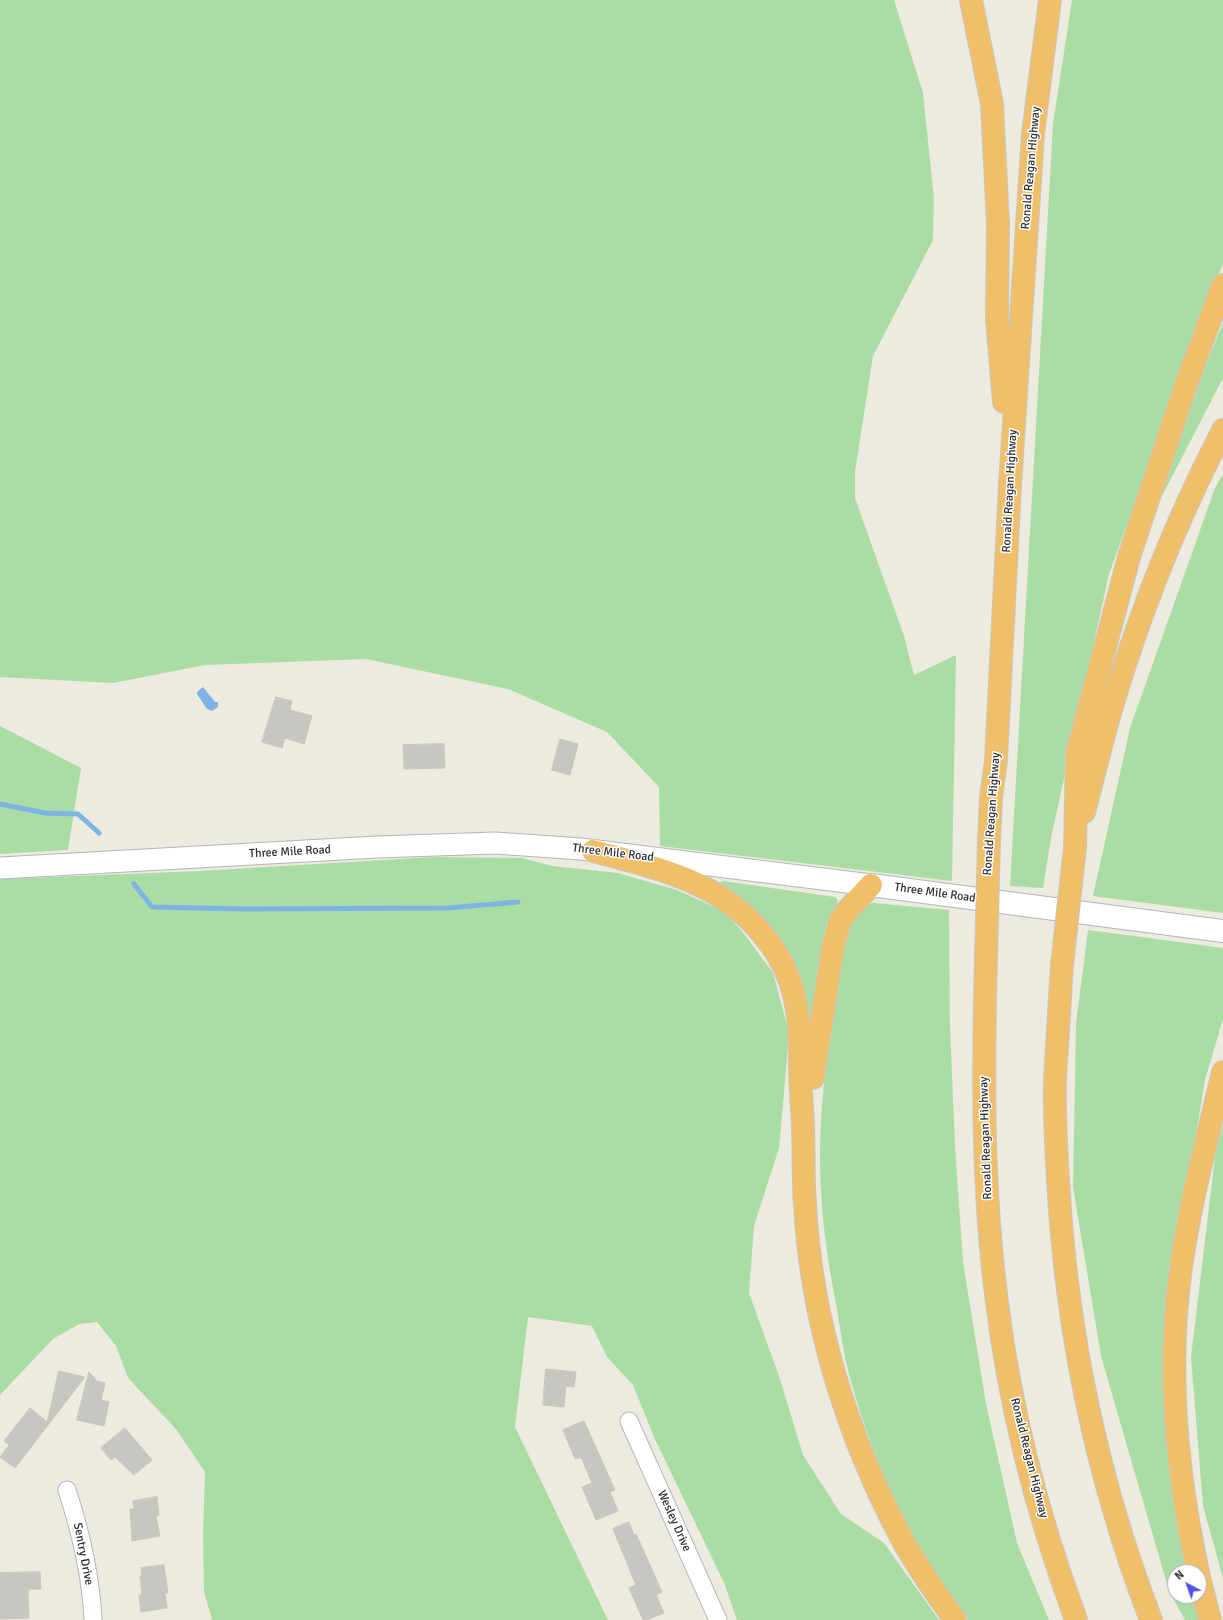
<!DOCTYPE html>
<html>
<head>
<meta charset="utf-8">
<style>
	body { margin:0 }
	#map { position:relative; width:1223px; height:1620px; overflow:hidden; background:#edeae0; font-family:Signika,sans-serif }
	canvas { display:block }
	.north { position:absolute; left:1167px; top:1564px; width:40px; height:40px; box-sizing:border-box; background:#fff; border:1px solid #ababab; border-radius:50%; rotate:319deg; font-size:11px; font-weight:700; line-height:16px; text-align:center; color:#2d2d2d }
	.north::after { content:''; display:block; margin:auto; width:14px; height:18px; background:#5451e9; clip-path:polygon(50% 0,100% 100%,50% 72%,0 100%) }
</style>
</head>
<body>
<div id="map">
<canvas width="1223" height="1620"></canvas>
<div class="north">N</div>
</div>
<script>
const g = document.querySelector('canvas').getContext('2d');
g.lineJoin = 'round';
function fillPath(path, color) {
  g.fillStyle = color;
  g.fill(path, 'evenodd');
}
function strokePath(path, color, width, dash) {
  g.strokeStyle = color;
  g.lineWidth = width;
  g.lineCap = dash ? 'butt' : 'round';
  g.setLineDash(dash || []);
  g.stroke(path);
}
function drawText(font, color, halo, rows, align = 'center') {
  g.font = font + ' Signika,sans-serif';
  g.lineWidth = 3;
  g.setLineDash([]);
  g.textBaseline = 'middle';
  g.strokeStyle = halo;
  g.fillStyle = color;
  for (const [text, x, y, turn = 0] of rows) {
    g.save();
    g.translate(x, y);
    g.rotate((+turn || 0) * Math.PI / 180);
    g.textAlign = isNaN(turn) ? turn : align;
    if (halo) g.strokeText(text, 0, 0);
    g.fillText(text, 0, 0);
    g.restore();
  }
}
const green = new Path2D(`
	M0,0H894L923,93L934,198L933,240L873,356L855,472V498L904,636L914,675L956,655L952,881L660,846L659,787L607,732L508,689L366,659L205,665L113,683L0,677Z
	M1072,0H1223V263L1109,574L1051,838L1043,888L1010,886L1053,124Z
	M1223,323V378L1159,502L1203,372Z
	M1223,474V913L1093,896L1130,728L1215,488Z
	M0,726L81,768L68,850L0,854Z
	M433,857L522,858L552,866L618,873L677,890L725,912L745,935L773,973L789,1032L784,1093L779,1148L754,1226L749,1293L780,1379L803,1455L841,1514L884,1543L939,1620H737L725,1585L654,1437L633,1385L607,1357L592,1326L528,1317L515,1427L608,1620H212L204,1591L203,1537L205,1472L176,1429L128,1378L116,1346L97,1322L79,1324L53,1339L0,1395V879L200,871Z
	M723,881L835,897L838,900L837,905L828,919L823,937L809,1029L807,1012L718,884Z
	M873,903L949,910L950,1027L955,1146L963,1262L986,1404L1017,1543L1049,1620H968C915,1549 874,1467 851,1381C844,1358 841,1333 837,1309C827,1259 820,1209 820,1157C820,1105 827,1053 834,1001C838,972 839,913 873,903Z
	M1088,930L1223,948V1019L1205,1080L1168,1304L1165,1428L1190,1572H1175V1596H1195L1199,1620H1185L1169,1591L1101,1356L1073,1187L1076,1024Z
	M1223,1125V1578L1203,1506L1191,1357L1216,1149Z`);
const water = new Path2D(`
	M203,687L215,702H218V707L212,711L207,709L197,694V692Z`);
const stream = new Path2D(`
	M0,804L45,813L78,814L99,833
	M134,884L152,907L244,909L447,908L518,902`);
const building = new Path2D(`
	M276,697L292,701L290,710L312,716L304,744L285,738L282,748L262,742Z
	M560,739L578,744L570,775L552,770Z
	M444,744L445,768L404,769L403,745Z
	M546,1369L576,1372L574,1387L566,1386L564,1407L543,1405Z
	M59,1371L85,1377L15,1468L0,1457L9,1445L4,1441L30,1408L47,1422Z
	M89,1372L97,1381L105,1383L101,1400L109,1402L104,1426L77,1420Z
	M584,1421L615,1490L610,1492L618,1511L596,1520L582,1487L592,1483L581,1457L575,1459L563,1430Z
	M125,1428L152,1460L134,1475L115,1457L111,1460L101,1448Z
	M157,1497L159,1515L156,1516L160,1536L132,1541L130,1509H134L133,1501Z
	M629,1522L634,1535L636,1534L662,1592L656,1595L664,1613L647,1620H643L629,1588L636,1585L613,1529Z
	M164,1565L168,1593H165L167,1608L141,1612L139,1595H142L140,1576H142L141,1568Z
	M40,1572L41,1589H28L29,1618L0,1619V1573Z`);
const minor = new Path2D(`
	M629,1421L718,1620
	M67,1490C81,1533 91,1575 93,1620`);
const tertiary = new Path2D(`
	M0,868L377,847L495,843L581,849L871,885`);
const secondary = new Path2D(`
	M871,885L1223,931`);
const motorway = new Path2D(`
	M971,0L992,104L998,223L997,319L1004,402
	M1084,812C1094,775 1102,739 1113,703C1141,609 1178,517 1223,430
	M989,840L991,798L996,760L1010,485L1033,134L1050,0
	M1075,847L1077,753L1129,557L1187,382L1223,285
	M593,851C667,871 733,884 777,954C800,992 800,1027 800,1070C800,1090 803,1110 803,1130C804,1155 803,1179 805,1204C811,1320 847,1436 902,1539C917,1567 937,1594 955,1620
	M986,958C983,1073 982,1188 997,1302C1010,1409 1039,1519 1076,1620
	M1062,965C1060,1003 1057,1041 1055,1079C1054,1112 1056,1146 1058,1179C1066,1330 1097,1479 1151,1620
	M813,1078L833,946L840,921L847,911L871,885
	M1198,1572C1177,1475 1167,1374 1180,1275C1189,1206 1207,1139 1223,1072
	M1199,1577L1210,1620`);
const motorwayBridge = new Path2D(`
	M986,958L989,840
	M1062,965L1075,847`);
const streetNames = [
	["Ronald Reagan Highway",1031,168,-85],
	["Ronald Reagan Highway",1010,491,-87],
	["Ronald Reagan Highway",992,814,-86],
	["Three Mile Road",290,852,-3],
	["Three Mile Road",613,853,7],
	["Three Mile Road",935,893,8],
	["Ronald Reagan Highway",986,1138,-92],
	["Ronald Reagan Highway",1029,1458,76],
	["Wesley Drive",674,1521,66],
	["Sentry Drive",83,1554,79]
];
fillPath(green, '#aadda3');
fillPath(water, '#7eb4e4');
strokePath(stream, '#7eb4e4', 5);
fillPath(building, '#c8c6c0');
strokePath(building, '#c8c6ba', 1);
strokePath(minor, '#b4b4bf', 19);
strokePath(tertiary, '#b4b4bf', 23);
strokePath(secondary, '#b4b4bf', 24);
strokePath(motorway, '#c8c8c8', 24);
strokePath(minor, '#fff', 17);
strokePath(tertiary, '#fff', 21);
strokePath(secondary, '#fff', 22);
strokePath(motorway, '#efbf69', 22);
strokePath(motorwayBridge, '#c8c8c8', 24, []);
strokePath(motorwayBridge, '#efbf69', 22);
drawText('12px', '#2d2d2d', '#fff', streetNames);
</script>
</body>
</html>
